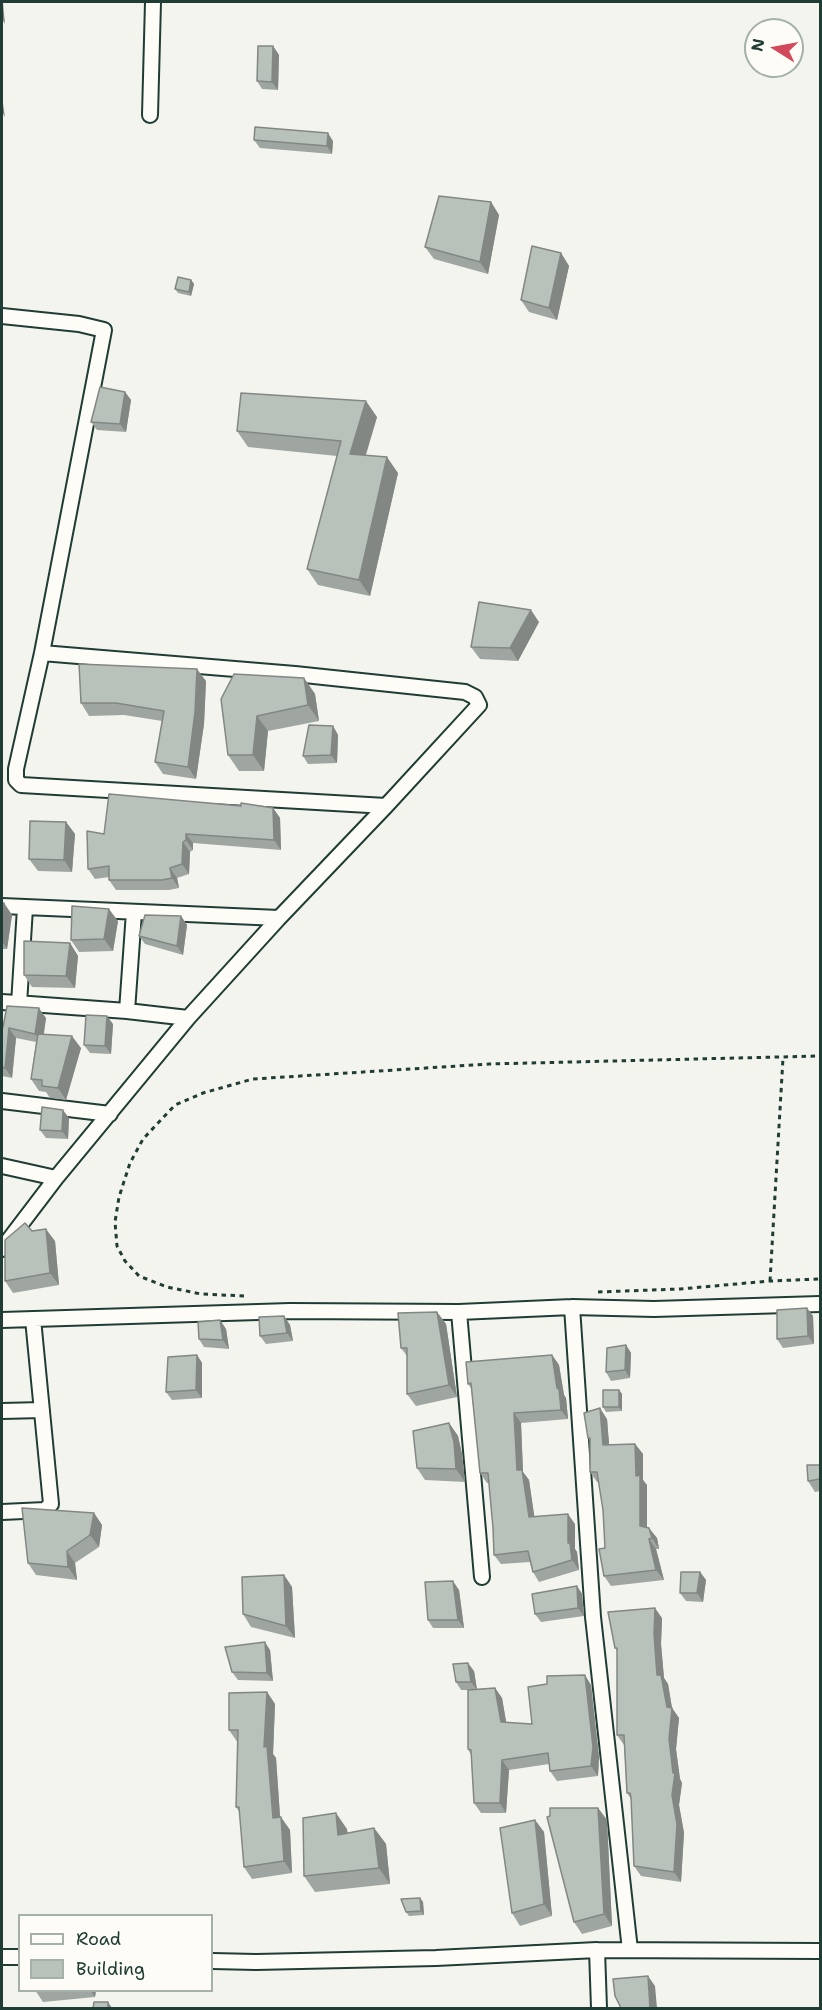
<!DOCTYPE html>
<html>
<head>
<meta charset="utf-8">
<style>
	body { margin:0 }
	#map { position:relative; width:822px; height:2010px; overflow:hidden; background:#f4f4ef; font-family:"Shantell Sans",sans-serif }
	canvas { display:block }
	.frame { position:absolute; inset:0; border:3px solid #1f3d34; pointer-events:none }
	.legend { position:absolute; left:18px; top:1914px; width:195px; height:78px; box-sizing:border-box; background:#fdfcf7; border:2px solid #a4b0a9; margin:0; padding:8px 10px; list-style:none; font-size:18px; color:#1f3d34 }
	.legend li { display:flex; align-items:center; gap:12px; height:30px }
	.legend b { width:30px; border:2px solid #a4b0a9 }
	.north { position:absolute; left:744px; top:18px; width:60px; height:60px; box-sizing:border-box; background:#fdfcf7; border:2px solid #a4b0a9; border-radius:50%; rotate:281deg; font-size:16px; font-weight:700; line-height:24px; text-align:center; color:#1f3d34 }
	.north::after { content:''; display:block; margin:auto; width:21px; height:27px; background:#d1495b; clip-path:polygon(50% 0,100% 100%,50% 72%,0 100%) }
</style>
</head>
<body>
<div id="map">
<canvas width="822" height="2010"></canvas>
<div class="frame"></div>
<ul class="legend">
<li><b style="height:8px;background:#fdfcf7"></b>Road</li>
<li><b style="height:16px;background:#b9c1bb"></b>Building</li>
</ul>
<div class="north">N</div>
</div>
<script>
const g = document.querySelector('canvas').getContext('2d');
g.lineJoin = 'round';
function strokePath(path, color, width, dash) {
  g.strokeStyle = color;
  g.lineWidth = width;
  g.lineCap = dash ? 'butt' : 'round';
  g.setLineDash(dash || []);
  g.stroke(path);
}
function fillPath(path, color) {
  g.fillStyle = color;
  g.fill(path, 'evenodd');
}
const path = new Path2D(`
	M770,1281L783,1058
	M598,1292L680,1289L770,1281L820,1279
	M244,1296L201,1294L167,1287L139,1276L125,1261L117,1246L115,1222L119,1197L130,1163L143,1139L175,1105L203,1093L253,1079L489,1064L820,1056`);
const minor = new Path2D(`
	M150,115L153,2
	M2,316L79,324L104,330L42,653L16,769V780L21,785L386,806
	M2,906L279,918
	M2,1002L127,1011L188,1018
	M19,1004L25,908
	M127,1011L134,912
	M2,1101L110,1114
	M2,1166L56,1178
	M2,1249L56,1178L188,1018L279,918L386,806L479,705L475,697L465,692L295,674L42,653
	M572,1307L593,1617L630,1950
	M459,1312L482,1577
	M2,1320L290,1311L459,1312L572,1307L654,1309L820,1304
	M2,1411L42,1410
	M2,1512L45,1510L51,1504L33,1319
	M597,1950L599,2008
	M2,1957H20
	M212,1961L256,1962L436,1958L597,1950L820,1951`);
const wall = new Path2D(`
	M273,46L279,55L278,90L262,89L257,81Z
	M254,140L333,141L332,154L260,148Z
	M491,202L499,215L488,274L434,259L425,247Z
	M561,253L569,266L557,320L529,312L521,300Z
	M191,280L194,284L191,296L178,293L175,289Z
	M125,392L131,400L126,432L97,430L91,422Z
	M377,417L366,455L398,473L370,596L318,585L307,569L337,456L248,447L237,431Z
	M539,622L518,661L480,659L471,647Z
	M304,678L315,694L319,721L268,731L264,771H239L228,755L221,699Z
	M206,681L204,724L196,779L163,774L155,762L162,721L124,715L89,716L81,703Z
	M333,726L338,735L337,763L308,764L303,756Z
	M241,806L273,808L280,818L281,850L193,843V850L190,852L189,874L177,878L179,888L169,890H116L109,880V877L95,879L88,869L104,834Z
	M66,822L75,834L72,872L38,871L29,859Z
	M2,903H4L12,915L7,949H2Z
	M181,916L187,925L183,955L145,944L139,936Z
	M118,921L113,951L79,952L71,940Z
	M70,943L78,956L75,988L32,987L24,975Z
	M46,1018L44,1034L81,1048L66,1100L50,1098L46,1092L39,1091L31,1079L36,1042L16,1038L12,1078L2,1076V1027Z
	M113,1024L111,1054L90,1053L84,1045Z
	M69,1118L68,1139L46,1138L40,1130Z
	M55,1241L59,1285L13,1293L5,1281Z
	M807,1308L813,1316L814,1344L783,1348L777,1339Z
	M437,1312L446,1324L457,1397L416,1406L407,1394V1356L401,1348Z
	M284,1316L290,1325L293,1341L266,1344L260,1336Z
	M220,1320L226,1329L229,1349L204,1347L199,1339Z
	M626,1345L631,1353L630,1378L611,1381L606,1372Z
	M197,1355L202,1363V1398L172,1400L166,1392Z
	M552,1355L559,1365L564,1395L566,1398L568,1419L521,1423L523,1472L529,1480L534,1517L575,1524V1549L577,1552L579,1570L539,1582L533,1572L530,1562L501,1564L494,1555L493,1528L489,1483H487L480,1473L471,1388L468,1384Z
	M619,1390L622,1394V1411L606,1412L603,1407Z
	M607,1419L609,1445L635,1444L643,1454V1480L647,1485V1527L657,1538L659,1549H656L664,1580L611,1586L604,1576L605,1548L603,1510L599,1482H597L590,1472V1441L588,1438Z
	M449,1423L458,1436L462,1454L465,1482L425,1480L417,1468Z
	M820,1465V1491L815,1492L808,1481Z
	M94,1513L102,1525L99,1547L75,1563L77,1580L36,1575L28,1563Z
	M700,1572L706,1580L703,1602L686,1601L680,1593Z
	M284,1575L292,1587L295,1638L251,1627L243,1614Z
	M577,1586L582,1594L584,1616L541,1622L535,1614Z
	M459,1590L464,1628H433L428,1620Z
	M662,1618L661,1644L664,1678L668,1684L672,1708L679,1718L676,1749L680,1779L682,1783L679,1805L684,1833L681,1882L641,1876L634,1866L631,1799L627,1793L624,1745L617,1735V1651L615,1648Z
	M270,1650L273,1681L238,1680L232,1672Z
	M474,1671L477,1689L495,1688L502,1698L506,1723L532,1724L591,1685L599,1757L598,1776L557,1781L550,1771L549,1764L509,1770L506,1813H481L474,1803L471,1755L468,1749V1690H461L456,1682Z
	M267,1692L275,1704L273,1754L276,1758L280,1817L290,1830L292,1873L252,1879L244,1867L240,1813L236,1807L238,1743L229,1730Z
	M598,1808L607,1820L612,1926L582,1934L574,1922L550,1816Z
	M535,1820L544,1832L552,1916L520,1926L512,1913Z
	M374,1828L386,1844L390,1884L315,1892L304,1876L347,1829V1833Z
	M420,1898L423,1902L424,1915L409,1916L406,1912Z
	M35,1990H96L95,1997L43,2002Z`);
const shadedWall = new Path2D(`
	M2,2L3,3L5,24L2,19Z
	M273,46L279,55L278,90L272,82Z
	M2,97L5,117L2,112Z
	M328,133L333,141L332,154L327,146Z
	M491,202L499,215L488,274L480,262Z
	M561,253L569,266L557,320L549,308Z
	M191,280L194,284L191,296L189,292Z
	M125,392L131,400L126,432L120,424Z
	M366,401L377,417L361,470L350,454Z
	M387,457L398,473L370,596L359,580Z
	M531,610L539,622L518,661L510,648Z
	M197,669L206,681L204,724L196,779L188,767Z
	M304,678L315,694L319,721L308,705Z
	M257,716L268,731L264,771L253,755Z
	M333,726L338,735L337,763L331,755Z
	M273,808L280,818L281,850L274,840Z
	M66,822L75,834L72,872L64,860Z
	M186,834L193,843V850L186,840Z
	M183,842L190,852L189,874L182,864Z
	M170,868L177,878L179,888L172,878Z
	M4,903L12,915L7,949L2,941V918Z
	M109,909L118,921L113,951L104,939Z
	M181,916L187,925L183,955L177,946Z
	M70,943L78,956L75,988L66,976Z
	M39,1008L46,1018L42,1043L35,1034Z
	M107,1016L113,1024L111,1054L105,1046Z
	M9,1028L16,1038L12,1078L5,1068Z
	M72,1036L81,1048L66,1100L58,1088Z
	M63,1110L69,1118L68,1139L62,1131Z
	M46,1229L55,1241L59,1285L50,1273Z
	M807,1308L813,1316L814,1344L808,1336Z
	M437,1312L446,1324L457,1397L449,1385Z
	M284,1316L290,1325L293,1341L287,1333Z
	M220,1320L226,1329L229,1349L223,1340Z
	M626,1345L631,1353L630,1378L625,1370Z
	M197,1355L202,1363V1398L196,1390Z
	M552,1355L559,1365L564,1395L566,1398L568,1419L561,1410Z
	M619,1390L622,1394V1411L619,1407Z
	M600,1408L607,1419L610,1455L603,1445Z
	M514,1413L521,1423L523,1472L529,1480L536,1527L529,1517L517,1470Z
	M449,1423L458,1436L462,1454L465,1482L456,1469Z
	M635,1444L643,1454V1480L647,1485V1536L640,1526L636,1476Z
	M94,1513L102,1525L99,1547L90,1535Z
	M568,1514L575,1524V1549L577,1552L579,1570L572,1560L568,1543Z
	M649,1528L657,1538L659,1549L652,1538Z
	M649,1539L656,1549L664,1580L656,1570Z
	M67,1551L75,1563L77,1580L68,1567Z
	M700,1572L706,1580L703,1602L697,1593Z
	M284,1575L292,1587L295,1638L286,1626Z
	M453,1581L459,1590L464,1628L458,1620Z
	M577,1586L582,1594L584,1616L578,1608Z
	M655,1608L662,1618L661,1644L664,1678L668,1684L672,1708L679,1718L676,1749L680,1779L682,1783L679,1805L684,1833L681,1882L674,1872L672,1795L673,1773L669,1739L657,1675L654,1634Z
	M265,1642L270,1650L273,1681L267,1673Z
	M468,1663L474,1671L477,1690L471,1682Z
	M585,1675L591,1685L599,1757L598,1776L591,1766Z
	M495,1688L502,1698L508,1732L501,1722Z
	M267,1692L275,1704L273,1754L276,1758L281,1830L273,1818L264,1747Z
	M502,1760L509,1770L506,1813L500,1803Z
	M598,1808L607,1820L612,1926L604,1914Z
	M336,1813L347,1829L350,1851L338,1835Z
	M281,1817L290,1830L292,1873L284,1861Z
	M535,1820L544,1832L552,1916L544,1904Z
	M374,1828L386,1844L390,1884L379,1868Z
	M420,1898L423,1902L424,1915L421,1911Z
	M648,1976L655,1986L657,2008H650Z
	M90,1990H96L95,1997Z
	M108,2002L112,2008H108Z`);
const building = new Path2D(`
	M258,46H273L272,82L257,81Z
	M255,127L328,133L327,146L254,140Z
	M439,196L491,202L480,262L425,247Z
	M532,246L561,253L549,308L521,300Z
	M178,277L191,280L189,292L175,289Z
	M100,387L125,392L120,424L91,422Z
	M241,393L366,401L350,454L387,457L359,580L307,569L341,441L237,431Z
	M479,602L531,610L510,648L471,647Z
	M79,664L197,669L195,712L188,767L155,762L164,711L116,703H81Z
	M234,674L304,678L308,705L257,716L253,755H228L221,699Z
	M309,725L333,726L331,755L303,756Z
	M109,794L241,806V803L273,808L274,840L186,834V840L183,842L182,864L170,868L172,878L162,880H109V866L88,869L87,831L104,834Z
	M30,821L66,822L64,860L29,859Z
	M2,903H4L2,918Z
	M72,906L109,909L104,939L71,940Z
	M145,915L181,916L177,946L139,936Z
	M24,941L70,943L66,976L24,975Z
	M7,1006L39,1008L35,1034L9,1028L5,1068L2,1067V1027H3Z
	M86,1015L107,1016L105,1046L84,1045Z
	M38,1034L72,1036L58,1088L42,1086V1080L31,1079Z
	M42,1107L63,1110L62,1131L40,1130Z
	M25,1223L32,1231L46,1229L50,1273L5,1281V1240Z
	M807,1308L808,1336L777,1339V1310Z
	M437,1312L449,1385L407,1394V1348H401L398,1313Z
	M284,1316L287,1333L260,1336L259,1317Z
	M220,1320L223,1340L199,1339L198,1322Z
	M626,1345L625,1370L606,1372L607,1348Z
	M197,1355L196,1390L166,1392L168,1357Z
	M552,1355L557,1388L559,1389L561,1410L514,1413L517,1470H522L529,1517L568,1514V1543H570L572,1560L533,1572L528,1551L494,1555L493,1528L488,1473H480L471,1383L468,1384L466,1362Z
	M603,1390H619V1407H603Z
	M600,1408L603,1445L635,1444L636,1476L640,1475V1526L649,1528L652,1538L649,1539L656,1570L604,1576L599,1549L605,1548L603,1510L597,1472H590V1438H588L584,1413Z
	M449,1423L454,1442L456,1469L417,1468L413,1431Z
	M807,1465H820V1479L808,1481Z
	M22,1508L94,1513L90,1535L67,1551L68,1567L28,1563Z
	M681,1572H700L697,1593H680Z
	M284,1575L286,1626L243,1614L242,1577Z
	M453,1581L458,1620H428L425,1582Z
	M577,1586L578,1608L535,1614L532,1594Z
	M655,1608L654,1634L657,1675H661L667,1707L672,1708L669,1739L673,1773H675L672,1795L677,1824L674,1872L634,1866L631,1798L630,1793H627L624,1735H617V1648H615L608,1612Z
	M265,1642L267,1673L232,1672L225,1647Z
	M468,1663L471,1682H456L453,1664Z
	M585,1675L593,1747L591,1766L550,1771L548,1753L502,1760L500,1803H474L471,1750L468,1749V1690L495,1688L501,1722L532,1724L528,1687L547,1684V1676Z
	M267,1692L264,1747L267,1746L273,1818L281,1817L284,1861L244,1867L239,1807H236L238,1730H229V1693Z
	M550,1808H598L604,1914L574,1922L547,1817L550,1816Z
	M336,1813L338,1835L374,1828L379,1868L304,1876L303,1818Z
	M535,1820L544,1904L512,1913L500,1828Z
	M420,1898L421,1911L406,1912L401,1899Z
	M648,1976L650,2008H621L615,1996L613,1979Z
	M94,2002H108V2008H93Z`);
strokePath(minor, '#1f3d34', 18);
strokePath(path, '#1f3d34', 3, [4.5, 4.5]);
strokePath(minor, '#fdfcf7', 14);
fillPath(wall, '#9fa6a1');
fillPath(shadedWall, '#828783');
fillPath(building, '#b9c1bb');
strokePath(building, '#828783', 1.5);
</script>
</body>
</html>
